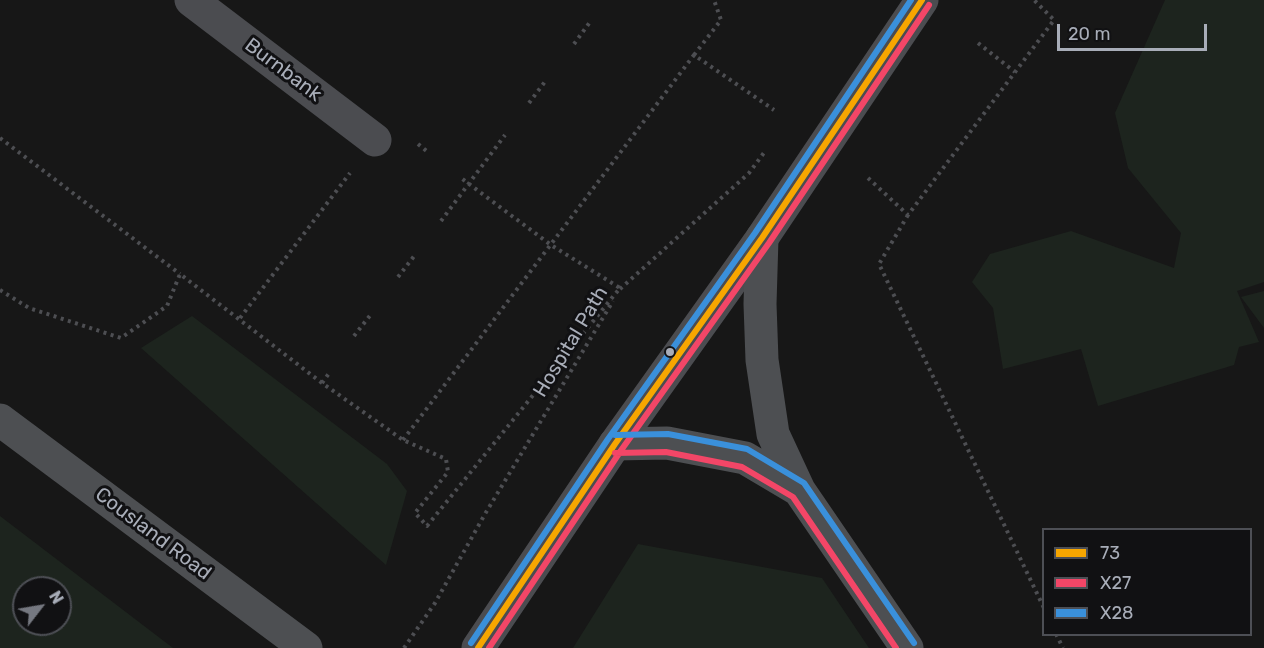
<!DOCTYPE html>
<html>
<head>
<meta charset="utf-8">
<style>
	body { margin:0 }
	#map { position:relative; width:1264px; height:648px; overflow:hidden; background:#171717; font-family:Rubik,sans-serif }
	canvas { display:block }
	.legend { position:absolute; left:1042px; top:528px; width:210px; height:108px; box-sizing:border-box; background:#111113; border:2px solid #4d4f55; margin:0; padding:8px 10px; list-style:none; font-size:18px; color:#a8adb8 }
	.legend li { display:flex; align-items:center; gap:12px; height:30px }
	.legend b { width:30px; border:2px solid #4d4f55 }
	.north { position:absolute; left:12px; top:576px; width:60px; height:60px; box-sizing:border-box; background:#111113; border:2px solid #4d4f55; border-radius:50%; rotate:59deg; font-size:16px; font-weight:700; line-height:24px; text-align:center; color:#a8adb8 }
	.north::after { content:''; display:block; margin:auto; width:21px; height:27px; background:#757880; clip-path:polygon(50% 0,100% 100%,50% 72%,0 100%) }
	.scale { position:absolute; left:1057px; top:24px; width:150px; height:27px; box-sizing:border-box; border:3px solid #a8adb8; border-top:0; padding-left:8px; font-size:18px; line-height:21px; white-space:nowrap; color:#a8adb8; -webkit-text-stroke:4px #111113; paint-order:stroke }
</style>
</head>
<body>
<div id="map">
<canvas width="1264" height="648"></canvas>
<ul class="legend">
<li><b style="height:8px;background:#f7a600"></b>73</li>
<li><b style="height:8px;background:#f34667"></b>X27</li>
<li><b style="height:8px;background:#3a90db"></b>X28</li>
</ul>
<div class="north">N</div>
<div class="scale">20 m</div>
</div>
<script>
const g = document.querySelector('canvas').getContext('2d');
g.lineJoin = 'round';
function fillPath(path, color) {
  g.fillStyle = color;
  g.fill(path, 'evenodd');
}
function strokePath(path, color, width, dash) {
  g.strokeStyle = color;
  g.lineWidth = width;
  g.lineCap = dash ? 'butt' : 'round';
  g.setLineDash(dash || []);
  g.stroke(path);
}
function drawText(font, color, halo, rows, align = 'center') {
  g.font = font + ' Rubik,sans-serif';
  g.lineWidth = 6;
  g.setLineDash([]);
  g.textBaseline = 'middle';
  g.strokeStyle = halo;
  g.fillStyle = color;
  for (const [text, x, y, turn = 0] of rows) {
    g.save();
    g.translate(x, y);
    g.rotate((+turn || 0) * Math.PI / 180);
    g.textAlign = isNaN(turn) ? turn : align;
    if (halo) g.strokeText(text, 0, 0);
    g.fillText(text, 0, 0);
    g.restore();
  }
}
const green = new Path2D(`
	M1165,0H1264V282L1237,291L1259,342L1239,347L1234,365L1098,406L1081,349L1003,369L993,308L972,282L990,254L1071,231L1174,268L1181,233L1128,168L1115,113Z
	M1264,291V328L1241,297Z
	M192,316L387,464L407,491L386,565L141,348Z
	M0,516L173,648H0ZM24,588H60V624H24Z
	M638,544L822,578L869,648H573Z`);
const path = new Path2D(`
	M978,43L1015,72
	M574,44L590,22
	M694,55L721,20L714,0
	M529,103L547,79
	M0,138L180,274
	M418,144L429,153
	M868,178L908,215L1054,20L1034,0
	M908,215L879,264L1044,608
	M441,221L505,135
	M398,277L415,255
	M620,289L749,173L766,150
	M0,290L29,308L121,338L167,306L180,274L322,383L403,440L446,459L448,472L415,513L427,526L620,288L551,245L461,178
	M240,318L350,173
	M354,336L372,313
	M322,383L330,372
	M403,440L694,55L774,110
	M1056,634L1063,648
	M404,648L435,603L485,514L613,301`);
const minor = new Path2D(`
	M191,0L375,140
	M478,648L615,444L762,238L922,0`);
const major = new Path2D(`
	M762,238L760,304L762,360L773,434L799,490
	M0,420L306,648
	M615,444L667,443L745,458L799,490L907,648`);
const bus1 = new Path2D(`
	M478,648L615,444L762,238L922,0`);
const bus2 = new Path2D(`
	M615,453L666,452L742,467L793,497L896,648
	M489,648L622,449L769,243L929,5`);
const bus3 = new Path2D(`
	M615,435L668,434L747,449L804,483L914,643
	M471,643L608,439L755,233L911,0`);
const markers = [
	[670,352,5,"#a8adb8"]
];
const streetNames = [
	["Burnbank",283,70,37],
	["Hospital Path",571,342,-59],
	["Cousland Road",153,534,37]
];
fillPath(green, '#1d241e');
strokePath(path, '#4d4e52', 4, [3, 4.5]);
strokePath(minor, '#4b4c50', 33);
strokePath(major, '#4d4f52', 33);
strokePath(bus1, '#f7a600', 6);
strokePath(bus2, '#f34667', 6);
strokePath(bus3, '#3a90db', 6);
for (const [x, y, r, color] of markers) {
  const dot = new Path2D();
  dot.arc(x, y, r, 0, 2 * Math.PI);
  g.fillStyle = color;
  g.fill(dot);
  strokePath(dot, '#111113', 2);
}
drawText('20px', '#a8adb8', '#111113', streetNames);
</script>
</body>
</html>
